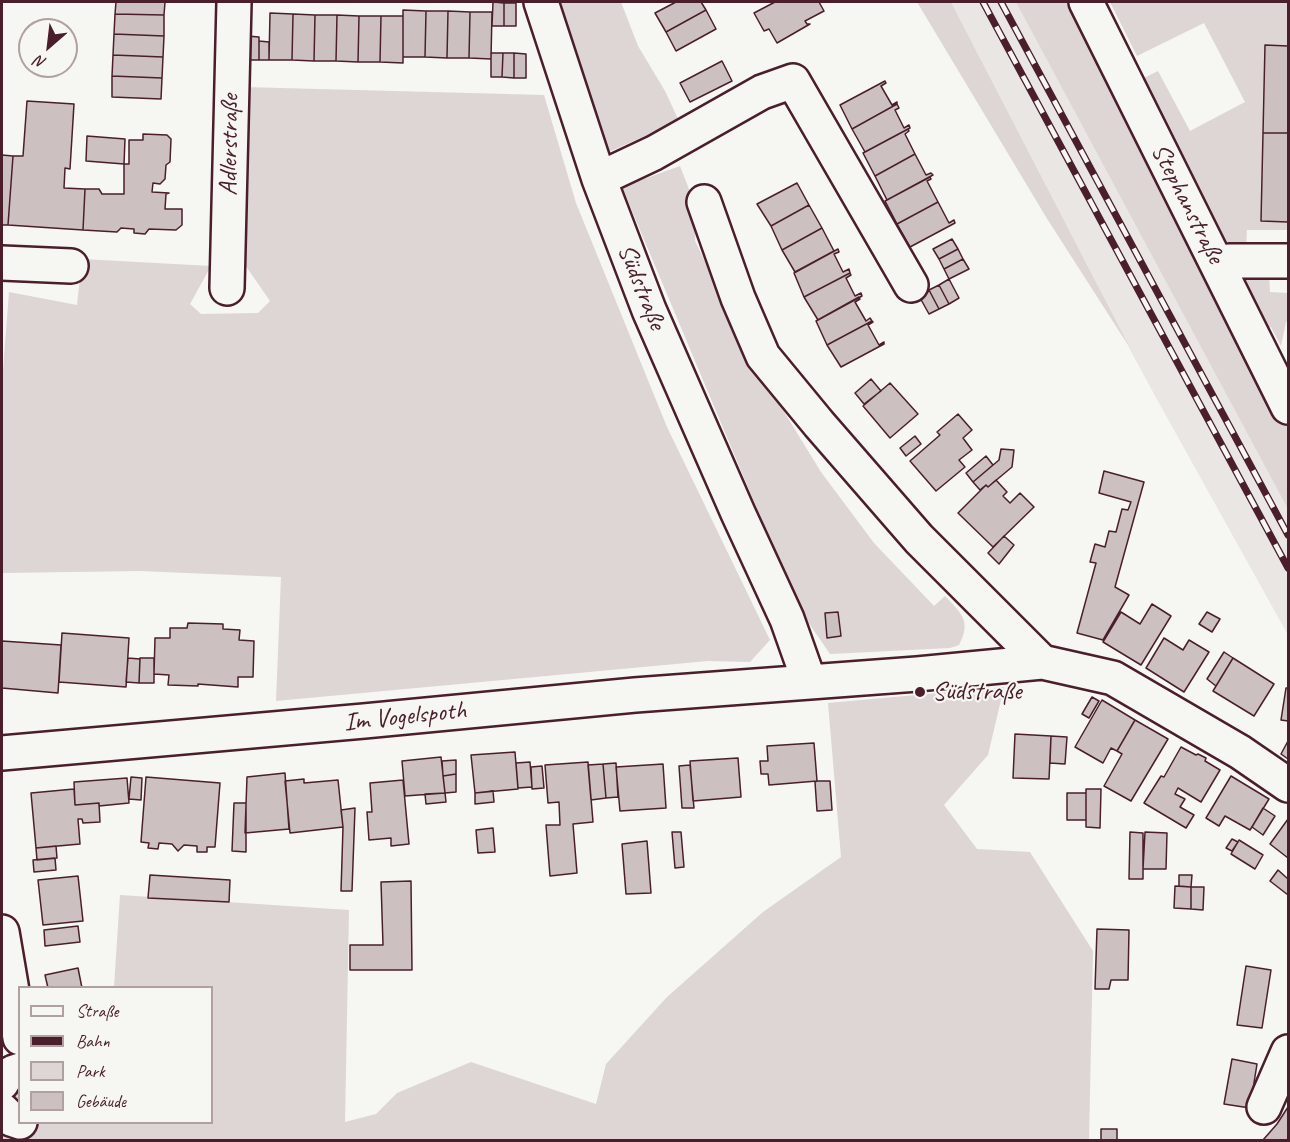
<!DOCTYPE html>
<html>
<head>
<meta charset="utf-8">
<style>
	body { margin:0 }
	#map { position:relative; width:1290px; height:1142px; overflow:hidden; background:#f6f6f2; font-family:Caveat,sans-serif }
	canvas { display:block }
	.frame { position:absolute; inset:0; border:3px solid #4a1f2b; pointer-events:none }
	.legend { position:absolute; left:18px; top:986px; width:195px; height:138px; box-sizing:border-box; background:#f6f6f2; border:2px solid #b1a0a2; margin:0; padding:8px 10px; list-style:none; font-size:18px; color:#4a1f2b }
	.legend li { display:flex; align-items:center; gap:12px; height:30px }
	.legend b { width:30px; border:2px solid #b1a0a2 }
	.north { position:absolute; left:18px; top:18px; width:60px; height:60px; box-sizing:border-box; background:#f6f6f2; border:2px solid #b1a0a2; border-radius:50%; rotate:208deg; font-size:16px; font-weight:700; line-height:24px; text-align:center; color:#4a1f2b }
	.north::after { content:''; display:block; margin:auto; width:21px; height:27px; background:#4a1f2b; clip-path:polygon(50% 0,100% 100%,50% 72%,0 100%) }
</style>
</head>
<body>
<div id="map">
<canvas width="1290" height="1142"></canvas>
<div class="frame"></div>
<ul class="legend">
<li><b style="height:8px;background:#f6f6f2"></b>Straße</li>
<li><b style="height:8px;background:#4a1f2b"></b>Bahn</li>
<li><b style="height:16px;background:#ddd6d5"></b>Park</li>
<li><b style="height:16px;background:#ccc1c0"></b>Gebäude</li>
</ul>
<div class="north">N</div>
</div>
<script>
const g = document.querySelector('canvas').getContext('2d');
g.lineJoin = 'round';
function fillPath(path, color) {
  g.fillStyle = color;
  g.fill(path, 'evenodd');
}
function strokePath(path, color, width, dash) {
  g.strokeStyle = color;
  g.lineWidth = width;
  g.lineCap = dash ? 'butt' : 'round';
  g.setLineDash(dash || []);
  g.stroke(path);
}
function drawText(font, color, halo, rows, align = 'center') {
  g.font = font + ' Caveat,sans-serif';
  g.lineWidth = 4.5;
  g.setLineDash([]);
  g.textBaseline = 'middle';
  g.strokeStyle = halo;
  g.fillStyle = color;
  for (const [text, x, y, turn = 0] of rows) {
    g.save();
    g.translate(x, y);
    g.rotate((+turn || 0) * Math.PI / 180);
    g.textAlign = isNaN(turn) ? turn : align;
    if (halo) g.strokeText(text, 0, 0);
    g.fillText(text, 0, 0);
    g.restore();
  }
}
const built = new Path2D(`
	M951,2H1073L1288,439V635L1154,394Z`);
const green = new Path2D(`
	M557,2H621L638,46L665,91L679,121L604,154Z
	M917,2H951L1154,394L1128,345L1046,217Z
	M1016,2H1074L1288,428V509Z
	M1110,2H1288V230H1247L1246,250H1221L1136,82L1158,71L1190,131L1245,102L1204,23L1137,56Z
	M243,87L544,95L576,203L667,427L770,640L750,662L708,661L276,701L281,577L140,571L2,573V383L9,292L77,305L82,259L211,266L190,304L201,314L258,313L270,301L243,262Z
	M680,166L696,207L695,241L754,363L821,472L874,543L934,606L945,596C961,613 972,621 959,645L950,648L830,654L806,619L789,585L622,187Z
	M1231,272L1269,273L1270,292L1288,293V321L1286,322L1281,346L1271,327L1262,330Z
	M1004,687L988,755L944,805L977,849L1030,852L1093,951L1089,1140H2V1063L19,1061L20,1122H212V988L114,987L120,895L349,910L345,1122L376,1114L397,1093L471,1062L596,1104L606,1064L667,997L763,912L841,857L828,703Z`);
const building = new Path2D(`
	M116,2H165L164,15L115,14Z
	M493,2L504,3V26H492Z
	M676,2H701L706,10L666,32L655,13Z
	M775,2H819L824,11L805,21L807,24H810L777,43L769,29L764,31L754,13Z
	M504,3H516V26H504Z
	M403,10L426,11L425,57H403Z
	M706,10L716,29L676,51L666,32Z
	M426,11H448L447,58L425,57Z
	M448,11L470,12L469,58H447Z
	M470,12H492L491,59L469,58Z
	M270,13L293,14L292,60H269Z
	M115,14L164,15V36L114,34Z
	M293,14L315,15L314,61L292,60Z
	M315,15H337L336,61H314Z
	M337,15L359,16L358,62L336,61Z
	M359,16H381L380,62H358Z
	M381,16H403V63L380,62Z
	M114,34L164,36L163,57L113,55Z
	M247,36L259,37V60H247Z
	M259,41L269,42V60H259Z
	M1265,45L1288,46V133H1263Z
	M491,53H503L502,77H491Z
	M503,53H514V78L502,77Z
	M514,53L526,54V78H514Z
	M113,55L163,57L162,78L112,76Z
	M722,61L732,81L690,102L680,83Z
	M112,76L162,78L161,99L112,97Z
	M885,81L886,83L881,86L892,105L897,102V104L852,129L840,105Z
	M27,101L74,104L70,169L65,168L64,188L85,189L83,230L8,225L13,156H23Z
	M897,104L899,108L895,110L904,128L909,125L910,128L865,152L852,129Z
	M908,129L909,131L905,134L915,154L875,176L863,153Z
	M1263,133H1288V222L1261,221Z
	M143,134L167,135L171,139L170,162L166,165L165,179L160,184L153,183L152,192L169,193L166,194L165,209H182V225L176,230L149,229L145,234L134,233V229L121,228L117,232L83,230L85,189H99L102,194H124V164H129V140H143Z
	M87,136L125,139L124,164L86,161Z
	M915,154L926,175L931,173L933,175L887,200L875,176Z
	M2,155L13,156L8,225H2Z
	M930,177L931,179L927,181L938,202L897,224L885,201Z
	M797,183L809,205L771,226L757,204Z
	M938,202L949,223L954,220L955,223L910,247L897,224Z
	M809,205L822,228L782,250L771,226Z
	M822,228L834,251L795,272L782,250Z
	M952,239L958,249L939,259L933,249Z
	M838,249L839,252L834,254L843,272L849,269L850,273L804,297L794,273Z
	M958,249L963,259L944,269L939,259Z
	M963,259L969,269L949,279L944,269Z
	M850,273L851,275L846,278L855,296L861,293L862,296L818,320L804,297Z
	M949,279L959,298L949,304L939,285Z
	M939,285L949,304L939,309L929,290Z
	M929,290L939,309L929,314L919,296Z
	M859,297L860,299L855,302L866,321L870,318L872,321L827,345L816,321Z
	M872,321L873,322L868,325L879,345L884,342V344L841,367L827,345Z
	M871,379L881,391L864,404L855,393Z
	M890,383L918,414L890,438L863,406Z
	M958,414L972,430L963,438L972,450L959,460L965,467L936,491L910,461L940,435L937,432Z
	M915,436L921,444L906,456L900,448Z
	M1001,449L1014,450L1012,467L988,487L986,485L980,490L973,482L999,460Z
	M986,456L993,465L973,482L966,473Z
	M1104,471L1144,482L1115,587L1129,595L1103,640L1077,633L1096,563L1090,562L1095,544L1105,547L1109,531L1116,532L1122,509L1128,510L1131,502L1099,493Z
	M996,480L1007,492L1003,496L1010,503L1020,493L1034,507L993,547L958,513L986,485L988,487Z
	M1004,536L1014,545L999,564L988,553Z
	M1152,604L1171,616L1141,665L1103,642L1121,612L1140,624Z
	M838,612L841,636L827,638L825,613Z
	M1207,612L1220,619L1212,632L1199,624Z
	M188,623L223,624V629L240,630L239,640L254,641L253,677H238V687L198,684V686L168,685L169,675L154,674L155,638H170V628H187Z
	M62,633L129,638L126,687L59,682Z
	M1164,638L1183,650L1189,640L1209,652L1184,692L1146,668Z
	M2,641L61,645L58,693L2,688Z
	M1224,652L1233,658L1216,686L1207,679Z
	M128,658L140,659L139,683L126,682Z
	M140,658H154V683H139Z
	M1233,658L1274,684L1254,716L1213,691Z
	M1286,688H1288V721L1281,720Z
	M1092,697L1099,701L1089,718L1082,714Z
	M1102,700L1135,720L1117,751L1111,748L1103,763L1075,747Z
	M1135,720L1168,739L1131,801L1104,786L1122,754L1117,751Z
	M1015,734L1051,736L1049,779L1013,778Z
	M1051,736L1067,737L1065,764L1050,763Z
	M1288,741V759L1281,754Z
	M814,743L817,781L769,785L768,774H761L760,761H768L767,746Z
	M1181,747L1196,755L1198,754L1206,758L1205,761L1220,770L1201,802L1178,788L1175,794L1185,799L1180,807L1194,815L1186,828L1144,803L1161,776L1164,777Z
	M515,752L518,789L475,793L471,755Z
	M441,757L445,793L405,796L402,761Z
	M738,758L741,797L693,801L690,761Z
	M456,760V774L443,776L442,761Z
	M530,762L532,787L518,788L516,763Z
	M588,762L593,822L573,824L577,873L550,876L546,825H560L559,802L548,803L545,765Z
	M616,763L618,797L606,798L603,764Z
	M603,764L606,798L591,800L588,765Z
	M663,764L666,808L620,811L616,767Z
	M690,765L694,808H682L679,766Z
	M542,766L544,788L532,789L531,767Z
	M285,773L289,829L245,833L247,777Z
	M456,774V792L445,793L443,776Z
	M1231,776L1269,799L1250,830L1225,816L1219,826L1206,818Z
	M131,777L142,778L141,800L129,799Z
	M146,777L220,783L215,847H207V852H197V846L184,845L178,851L172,844L159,843L158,849L148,848L149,843L141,842Z
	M127,778L129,803L99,806V803L75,805L74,782Z
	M304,779V783L338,780L343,827L290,833L285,781Z
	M403,780L409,844L391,846V838L369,840L367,812H372L370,783Z
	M817,781H830L832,810L817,811L815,782Z
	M74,789L75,805L99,803L100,822L83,823L82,819H78L80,844L36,848L31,793Z
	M1086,789H1101L1100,828L1086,827Z
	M493,791L494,802L475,804V793Z
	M445,793L446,802L426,804L425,794Z
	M1067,793H1086V820H1067Z
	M234,803H246V852L232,851Z
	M355,808L352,891H341L343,827L341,810Z
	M1263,808L1275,816L1263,835L1252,827Z
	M1288,819V858L1270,844Z
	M493,828L495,852L478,853L476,830Z
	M672,832H681L684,867L675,868Z
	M1130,832L1143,833V879H1129Z
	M1145,832L1167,833L1166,869H1143Z
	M1232,839L1238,842L1232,851L1226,848Z
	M1239,840L1263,855L1255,869L1231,854Z
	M647,841L651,893L626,894L622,844Z
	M56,846L57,858L37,860L36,848Z
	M55,858L56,870L34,872L33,860Z
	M1278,870L1288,879V895L1270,881Z
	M150,875L230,880L229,902L148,898Z
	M1179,875H1192L1191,887L1179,886Z
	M78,876L83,921L43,925L38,880Z
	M411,881L412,970H350V945H383L381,882Z
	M1175,886L1191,887V909L1174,908Z
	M1191,887H1204L1203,910L1191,909Z
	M78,926L80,942L45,946L44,930Z
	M1097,929L1129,930L1128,980H1111L1109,989H1095Z
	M1246,966L1271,970L1262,1028L1237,1025Z
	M78,968L82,988H48L45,975Z
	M1232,1059L1257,1064L1250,1108L1224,1104Z
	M1288,1107V1140H1263L1277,1124Z
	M1101,1129H1117V1140H1101Z`);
const minor = new Path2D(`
	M541,2L599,179L649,310L738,513L787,619L809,681
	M1086,2L1288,407
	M599,179L654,153L762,92L793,81L911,285
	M704,202L738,298L763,356L819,424L919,539L1042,662
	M2,263L71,266
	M1218,266L1229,261H1288
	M227,288L234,2
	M2,753L364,721L635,695L917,674L1042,662L1113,678L1240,752L1288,785
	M2,932L20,1038
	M2,1083C5,1076 12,1072 20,1070
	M1264,1107L1288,1052
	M2,1110L11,1119L20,1122`);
const rail = new Path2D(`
	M983,2L1288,568
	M1001,2L1288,535`);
const markers = [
	[920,692,6,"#4a1f2b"]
];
const streetNames = [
	["Adlerstraße",230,145,-89],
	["Stephanstraße",1187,204,63],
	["Südstraße",641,287,68],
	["Im Vogelspoth",405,717,-6]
];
const poiNames = [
	["Südstraße",932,692]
];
fillPath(built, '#e9e6e3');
fillPath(green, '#ddd6d5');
fillPath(building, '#ccc1c0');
strokePath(building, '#4a1f2b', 1.5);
strokePath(minor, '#4a1f2b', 38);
strokePath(minor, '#f6f6f2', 33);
strokePath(rail, '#4a1f2b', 7);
strokePath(rail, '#f6f6f2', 4.5, [14]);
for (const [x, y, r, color] of markers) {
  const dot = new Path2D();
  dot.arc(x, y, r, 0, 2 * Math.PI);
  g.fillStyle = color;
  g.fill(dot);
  strokePath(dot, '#f6f6f2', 2);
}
drawText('26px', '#4a1f2b', '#f6f6f2', streetNames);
drawText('26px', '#4a1f2b', '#f6f6f2', poiNames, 'left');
</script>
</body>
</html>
